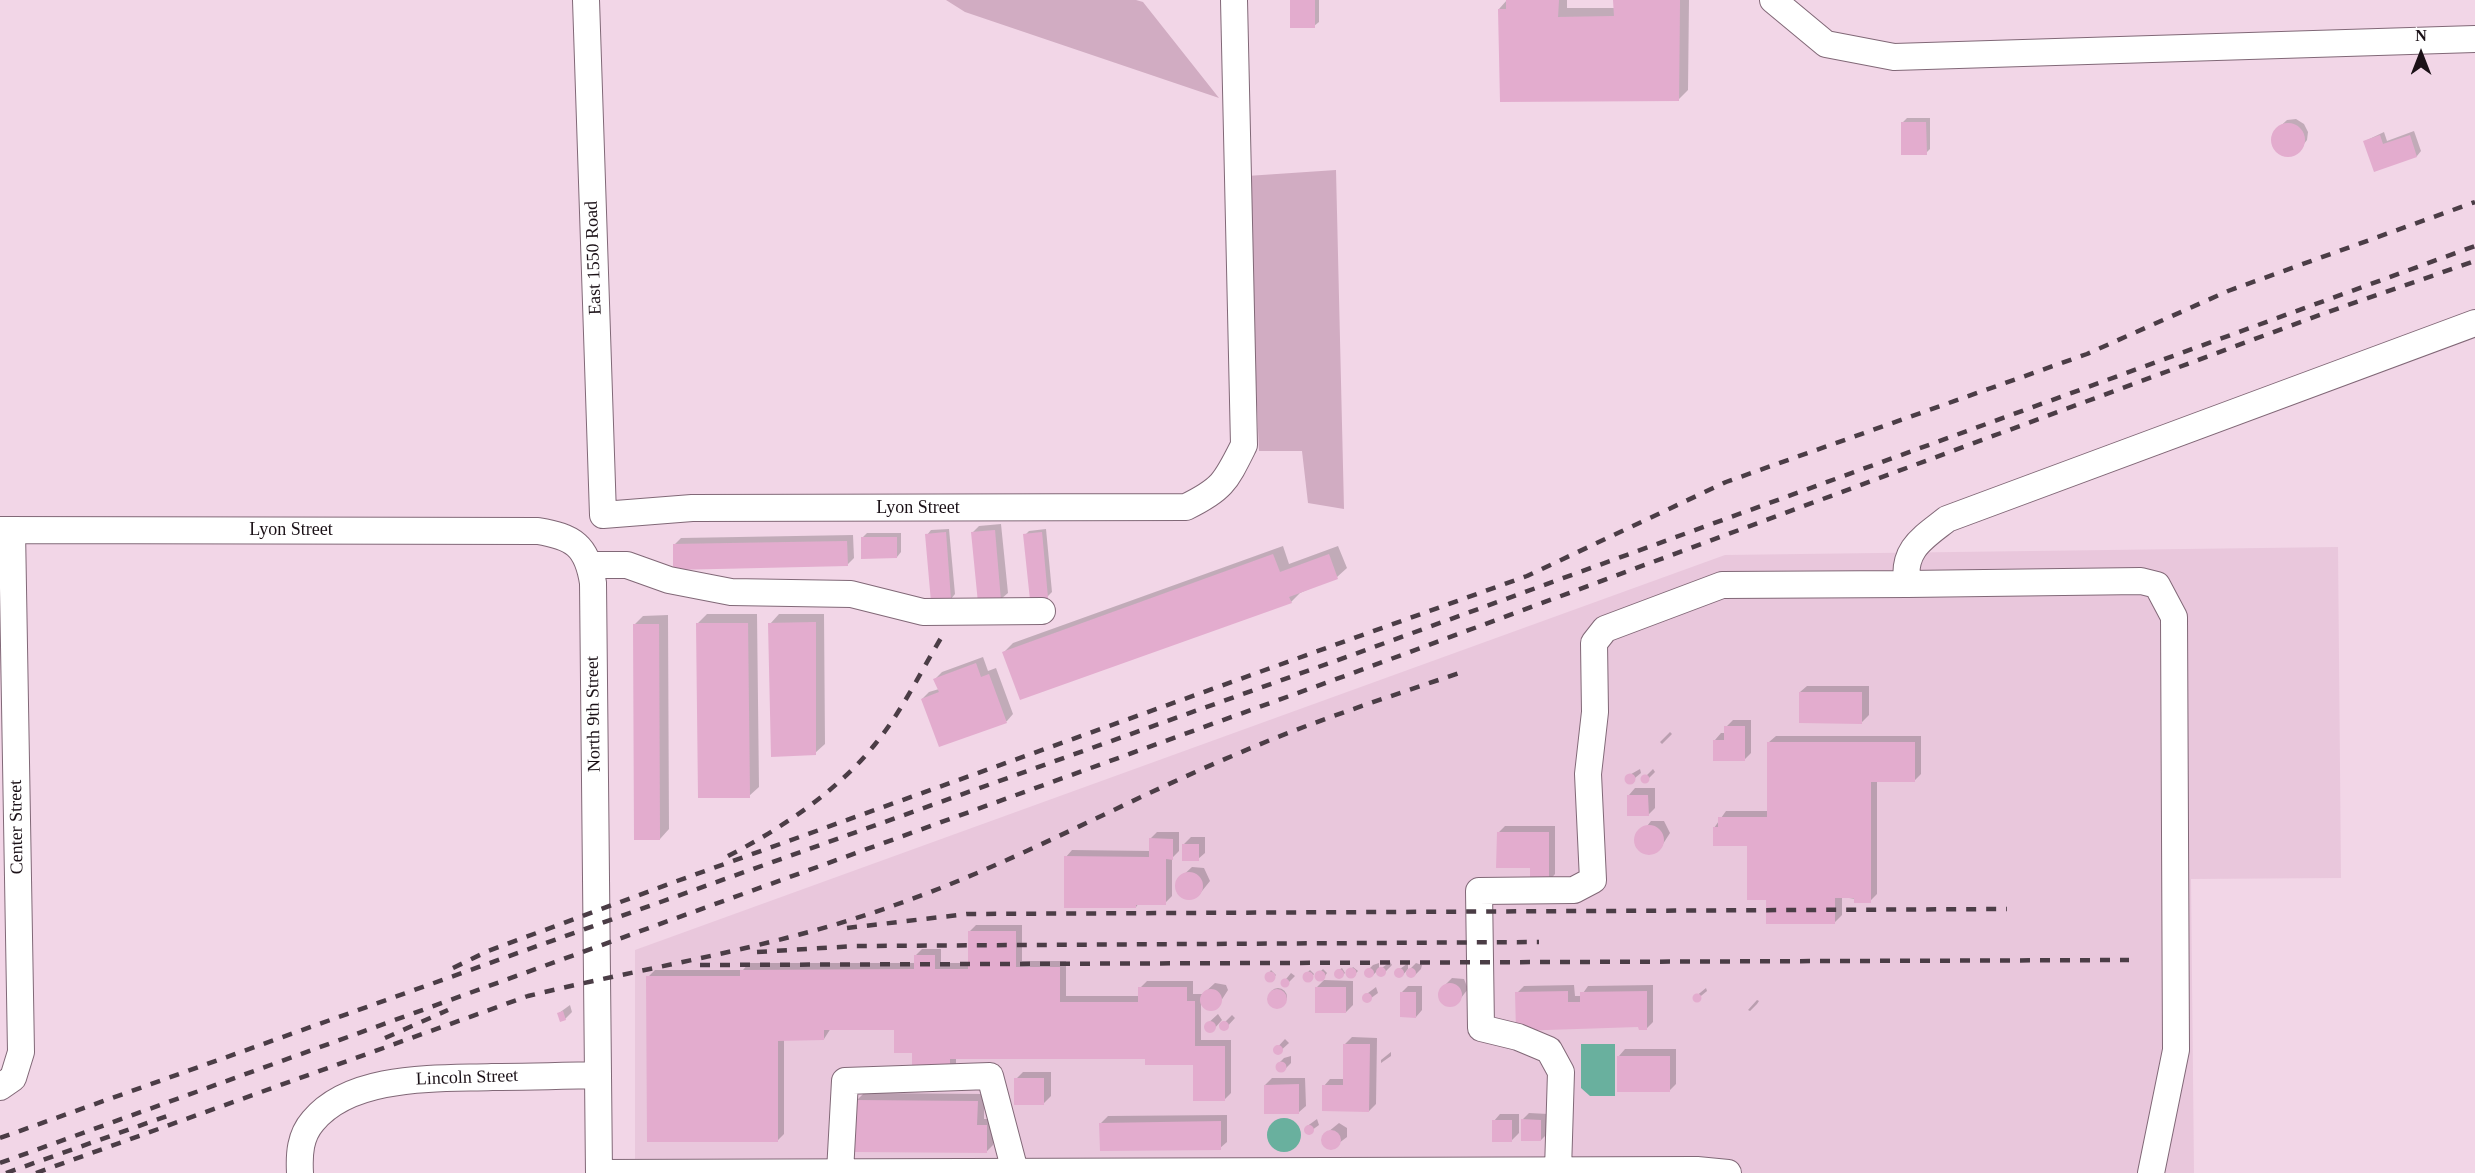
<!DOCTYPE html>
<html>
<head>
<meta charset="utf-8">
<style>
	body { margin:0 }
	#map { position:relative; width:2475px; height:1173px; overflow:hidden; background:#f2d6e7; font-family:"Times New Roman",serif }
	canvas { display:block }
	.north { position:absolute; left:2391px; top:24px; width:60px; height:60px; -webkit-text-stroke:4px #fff; paint-order:stroke; rotate:0deg; font-size:16px; font-weight:700; line-height:24px; text-align:center; color:#1b1117 }
	.north::after { content:''; display:block; margin:auto; width:21px; height:27px; background:#1b1117; clip-path:polygon(50% 0,100% 100%,50% 72%,0 100%) }
</style>
</head>
<body>
<div id="map">
<canvas width="2475" height="1173"></canvas>
<div class="north">N</div>
</div>
<script>
const g = document.querySelector('canvas').getContext('2d');
g.lineJoin = 'round';
function fillPath(path, color) {
  g.fillStyle = color;
  g.fill(path, 'evenodd');
}
function strokePath(path, color, width, dash) {
  g.strokeStyle = color;
  g.lineWidth = width;
  g.lineCap = dash ? 'butt' : 'round';
  g.setLineDash(dash || []);
  g.stroke(path);
}
function drawText(font, color, halo, rows, align = 'center') {
  g.font = font + ' "Times New Roman",serif';
  g.lineWidth = 4.5;
  g.setLineDash([]);
  g.textBaseline = 'middle';
  g.strokeStyle = halo;
  g.fillStyle = color;
  for (const [text, x, y, turn = 0] of rows) {
    g.save();
    g.translate(x, y);
    g.rotate((+turn || 0) * Math.PI / 180);
    g.textAlign = isNaN(turn) ? turn : align;
    if (halo) g.strokeText(text, 0, 0);
    g.fillText(text, 0, 0);
    g.restore();
  }
}
const built = new Path2D(`
	M2338,547L2341,878L2191,879L2194,1173H635V950L1725,555Z`);
const green = new Path2D(`
	M946,0H1136L1143,2L1219,98L965,12Z
	M1336,170L1344,509L1308,503L1302,451H1259L1247,176Z`);
const water = new Path2D(`
	M1581,1044H1615V1096H1590L1581,1088Z
	M1267 1135a17 17 0 1 1 34 0a17 17 0 1 1-34 0Z`);
const shadow = new Path2D(`
	M1291,0H1319V22L1314,26Z
	M1507,0H1567V8H1615V0H1689L1688,90L1678,100L1499,9Z
	M1907,118H1930V149L1926,153L1902,123Z
	M2296,119L2304,124L2308,132L2307,140L2297,153L2291,155L2278,152L2272,139L2275,131L2287,120Z
	M2414,131L2421,151L2417,156L2375,170L2365,141L2384,132L2387,141Z
	M1001,524L1008,593L1001,599L972,533L979,526Z
	M949,529L955,594L951,599L927,535L931,530Z
	M1046,529L1052,592L1047,597L1025,535L1029,531Z
	M867,533H901V552L897,557L863,537Z
	M853,535L854,558L847,565L674,545L681,538Z
	M1283,546L1289,564L1338,546L1347,568L1337,577L1300,593L1291,602L1004,652L1013,643Z
	M707,614H757L759,787L749,796L697,624Z
	M779,614H824L825,744L815,753L770,624Z
	M668,615L669,829L660,839L634,625L643,616Z
	M983,657L988,671L996,668L1013,714L1007,721L940,746L922,699L929,692L939,689L935,679L942,672Z
	M1807,686H1869V715L1862,722L1800,692Z
	M1733,720H1751V753L1744,760L1715,740L1721,733H1726V727Z
	M1670,732L1672,734L1662,744L1660,742Z
	M1776,736H1921V774L1914,781H1877V894L1870,901L1842,897V915L1835,922L1768,899L1748,844L1714,828L1726,811H1769V742Z
	M1640,769L1641,773L1630,782L1626,777Z
	M1653,769L1655,772L1645,782L1643,779Z
	M1635,788H1655V808L1648,815L1629,795Z
	M1651,821H1664L1670,833L1661,847L1648,853L1642,852L1636,840Z
	M1505,826H1555V874L1549,881L1498,833Z
	M1157,832H1179V851L1172,858V896L1165,903H1139L1136,907L1066,857L1072,850L1150,851V839Z
	M1191,837H1205V853L1198,859L1184,844Z
	M1192,867L1204,868L1210,881L1198,896L1187,899L1178,892V880Z
	M976,925H1022V961H1066V996H1140V988L1147,981H1193V994H1203L1215,983L1226,985L1228,990L1217,1007L1211,1009L1201,1002V1040H1231V1093L1224,1100L1194,1063L1147,1057H956V1066L949,1073L914,1051L895,1028H831L824,1039H784V1134L778,1140L648,977L655,970H743L749,963H915V956L922,949H941V963H969V932Z
	M1390,962L1392,965L1381,976L1378,970L1372,976H1367L1366,972L1373,965L1379,963V970Z
	M1408,963V969L1402,976H1397L1396,972Z
	M1416,963L1422,965L1421,969L1414,976H1409V970Z
	M1353,967L1358,971L1352,977L1348,974Z
	M1342,968L1345,973L1340,977L1336,972Z
	M1323,969L1327,973L1323,979L1316,976Z
	M1271,970L1276,975L1270,981L1266,978Z
	M1310,970L1314,974L1309,981L1304,976Z
	M1291,973L1295,976L1285,986L1282,984Z
	M1452,978L1464,979L1468,989L1457,1003L1447,1006L1440,1001V990Z
	M1324,980L1353,981V1005L1346,1012L1317,987Z
	M1574,985L1575,996H1581L1588,986L1653,985V1022L1647,1028L1517,993L1524,986Z
	M1408,986H1422V1010L1416,1017L1401,993Z
	M1376,987L1378,993L1367,1001L1364,996Z
	M1269 997a9 9 0 1 1 18 0a9 9 0 1 1-18 0Z
	M1706,988L1707,991L1696,1000L1695,997Z
	M1757,1000L1759,1001L1757,1004L1750,1011L1748,1010Z
	M570,1005L572,1012L565,1019L559,1013Z
	M1218,1014L1222,1020L1213,1030H1208L1206,1025Z
	M1232,1015L1235,1018L1224,1030L1221,1026Z
	M1352,1037L1377,1038L1376,1104L1369,1111L1324,1086L1330,1079H1344L1345,1044Z
	M1285,1039L1289,1043L1278,1053L1275,1050Z
	M1625,1049H1676V1084L1669,1091L1619,1056Z
	M1391,1052V1056L1381,1063V1060Z
	M1291,1056V1063L1284,1070H1279L1277,1065L1284,1058Z
	M1023,1072H1051V1096L1044,1103L1016,1079Z
	M1272,1078H1305L1306,1106L1299,1112L1265,1085Z
	M864,1093L984,1094V1119H994L993,1145L986,1152L857,1100Z
	M1529,1113L1548,1114V1133L1541,1140L1522,1120Z
	M1500,1114H1519V1133L1512,1140L1494,1121Z
	M1227,1115V1142L1220,1148L1101,1123L1108,1116Z
	M1317,1119L1319,1125L1308,1133L1306,1127Z
	M1339,1123L1347,1128V1137L1331,1149L1323,1144V1136Z`);
const building = new Path2D(`
	M1290,0H1315V28H1290Z
	M1506,0H1559L1558,17L1614,16L1613,0H1680L1679,101L1500,102L1498,9H1506Z
	M1901,122H1926L1927,155H1901Z
	M2271 140a17 17 0 1 1 34 0a17 17 0 1 1-34 0Z
	M2380,135L2383,144L2410,135L2417,157L2374,172L2363,141Z
	M995,530L1001,601L978,603L971,532Z
	M946,532L951,600L931,602L925,534Z
	M1042,532L1048,598L1030,600L1023,534Z
	M861,537H897V558L861,559Z
	M847,541L848,566L673,570V544Z
	M1273,554L1280,572L1329,554L1338,579L1289,597L1292,603L1020,700L1002,652Z
	M816,622V755L771,757L768,623Z
	M696,623H748L750,798H698Z
	M633,624H659L660,840H634Z
	M976,663L981,677L989,674L1007,723L939,747L921,699L939,692L933,679Z
	M1799,692H1862V724L1799,723Z
	M1724,726H1745V761H1713V740H1724Z
	M1767,742H1915V782H1871V903H1854V898H1835V924H1766V900H1747V846H1713V827H1718V817H1767Z
	M1624.5 779a5.5 5.5 0 1 1 11 0a5.5 5.5 0 1 1-11 0Z
	M1640.5 779a4.5 4.5 0 1 1 9 0a4.5 4.5 0 1 1-9 0Z
	M1627,795H1648L1649,816H1627Z
	M1634 840a15 15 0 1 1 30 0a15 15 0 1 1-30 0Z
	M1497,832H1549V882H1530V868H1496Z
	M1149,838L1173,839V860L1166,859V905H1136V908H1064V856L1149,857Z
	M1182,844H1199V861H1182Z
	M1175 886a14 14 0 1 1 28 0a14 14 0 1 1-28 0Z
	M968,931H1016V967H1060V1002H1138V987H1187V1001H1195V1046H1225V1101H1193V1065H1145V1059H950V1074H912V1053H894V1030H824V1040L778,1041V1142H647L646,976H740V970L914,969V955H935V969H968Z
	M1376 972a5 5 0 1 1 10 0a5 5 0 1 1-10 0Z
	M1345.5 973a5.5 5.5 0 1 1 11 0a5.5 5.5 0 1 1-11 0Z
	M1364 973a5 5 0 1 1 10 0a5 5 0 1 1-10 0Z
	M1406 973a5 5 0 1 1 10 0a5 5 0 1 1-10 0Z
	M1394 973a5 5 0 1 1 10 0a5 5 0 1 1-10 0Z
	M1334 974a5 5 0 1 1 10 0a5 5 0 1 1-10 0Z
	M1314.5 976a5.5 5.5 0 1 1 11 0a5.5 5.5 0 1 1-11 0Z
	M1302.5 977a5.5 5.5 0 1 1 11 0a5.5 5.5 0 1 1-11 0Z
	M1264.5 977a5.5 5.5 0 1 1 11 0a5.5 5.5 0 1 1-11 0Z
	M1280.5 983a4.5 4.5 0 1 1 9 0a4.5 4.5 0 1 1-9 0Z
	M1438 995a12 12 0 1 1 24 0a12 12 0 1 1-24 0Z
	M1315,987H1346V1013H1315Z
	M1200 1000a11 11 0 1 1 22 0a11 11 0 1 1-22 0Z
	M1267 999a10 10 0 1 1 20 0a10 10 0 1 1-20 0Z
	M1568,991V1002H1580V992L1647,991V1030H1639L1638,1027L1516,1031L1515,992Z
	M1400,992H1416V1018L1400,1017Z
	M1362 998a5 5 0 1 1 10 0a5 5 0 1 1-10 0Z
	M1692.5 998a4.5 4.5 0 1 1 9 0a4.5 4.5 0 1 1-9 0Z
	M563,1011L566,1020L560,1022L557,1013Z
	M1219 1026a5 5 0 1 1 10 0a5 5 0 1 1-10 0Z
	M1204 1027a6 6 0 1 1 12 0a6 6 0 1 1-12 0Z
	M1343,1044H1370L1369,1112L1322,1111V1085H1343Z
	M1273 1050a5 5 0 1 1 10 0a5 5 0 1 1-10 0Z
	M1617,1056H1670V1092H1617Z
	M1275.5 1067a5.5 5.5 0 1 1 11 0a5.5 5.5 0 1 1-11 0Z
	M1014,1078H1044V1105H1014Z
	M1299,1084V1114H1264V1085Z
	M856,1100L978,1101L977,1125H987V1153L855,1152Z
	M1521,1119L1541,1120V1141H1521Z
	M1492,1120H1512V1142H1492Z
	M1221,1121V1150L1100,1151L1099,1123Z
	M1304 1130a5 5 0 1 1 10 0a5 5 0 1 1-10 0Z
	M1321 1140a10 10 0 1 1 20 0a10 10 0 1 1-20 0Z`);
const minor = new Path2D(`
	M586,0L603,515
	M1773,0L1826,44L1894,57L2475,39
	M603,515L692,508L1186,507C1223,489 1226,481 1244,445L1234,0
	M0,530L538,531C573,537 587,545 593,583L599,1173
	M590,565H627L669,580L731,592L851,594L923,612L1042,611
	M0,1087L13,1078L21,1052L12,530
	M1558,1170L1561,1072L1549,1050L1518,1037L1481,1028L1479,891L1574,890L1593,880L1588,774L1595,712L1594,643L1605,629L1722,585L1907,584
	M840,1172L845,1081L990,1076L1015,1171
	M300,1173C299,1154 300,1136 313,1121C352,1074 437,1079 492,1077C527,1077 562,1076 598,1075
	M599,1173L1697,1170L1728,1173
	M2151,1173L2176,1050L2174,617L2157,585L2141,581L1907,584C1902,549 1923,538 1947,519L2475,323`);
const rail = new Path2D(`
	M728,856C781,829 839,790 876,743C902,711 920,673 941,638
	M847,928L967,914L2007,909
	M757,952L856,946L1539,942
	M700,965L2129,960
	M453,968L488,951L677,881L1527,576L1726,482L2087,354L2228,291L2475,202
	M385,1038L448,1010
	M0,1138L1352,655L2475,246
	M0,1163L1353,673L2325,313L2475,261
	M6,1173L167,1116
	M36,1173L528,996C651,966 776,948 895,905C1013,864 1122,802 1237,754C1310,722 1386,698 1462,672`);
const streetNames = [
	["East 1550 Road",594,258,-92],
	["Lyon Street",918,508],
	["Lyon Street",291,530],
	["North 9th Street",594,714,-91],
	["Center Street",17,827,-91],
	["Lincoln Street",467,1078,-2]
];
fillPath(built, '#e9c7dc');
fillPath(green, '#d1acc2');
fillPath(water, '#69b09e');
fillPath(shadow, '#0003');
fillPath(building, '#e3acce');
strokePath(minor, '#816877', 28);
strokePath(minor, '#fff', 26);
strokePath(rail, '#4b3d46', 4.5, [10, 10]);
drawText('18px', '#1b1117', '#fff', streetNames);
</script>
</body>
</html>
